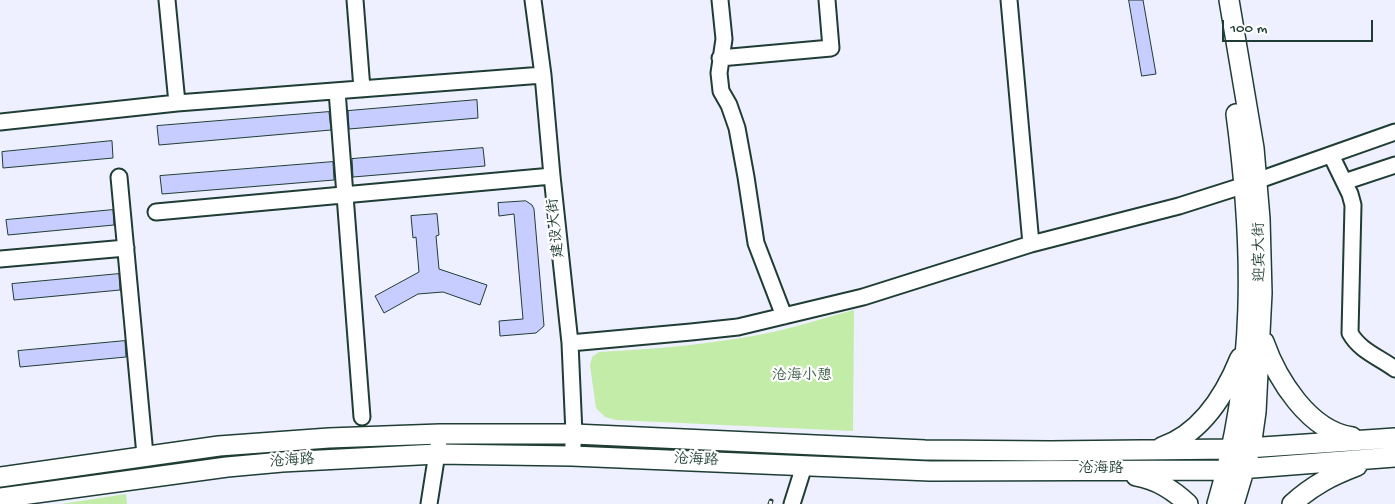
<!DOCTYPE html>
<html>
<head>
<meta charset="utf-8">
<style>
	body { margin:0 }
	#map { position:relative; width:1395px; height:504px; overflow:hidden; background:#eef0ff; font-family:"Gochi Hand",sans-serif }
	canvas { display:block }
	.scale { position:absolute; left:1222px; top:20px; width:151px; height:22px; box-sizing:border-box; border:2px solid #1f3d34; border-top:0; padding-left:6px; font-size:15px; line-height:18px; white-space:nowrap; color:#1f3d34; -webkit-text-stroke:4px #fff; paint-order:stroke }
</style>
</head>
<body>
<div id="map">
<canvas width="1395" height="504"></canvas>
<div class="scale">100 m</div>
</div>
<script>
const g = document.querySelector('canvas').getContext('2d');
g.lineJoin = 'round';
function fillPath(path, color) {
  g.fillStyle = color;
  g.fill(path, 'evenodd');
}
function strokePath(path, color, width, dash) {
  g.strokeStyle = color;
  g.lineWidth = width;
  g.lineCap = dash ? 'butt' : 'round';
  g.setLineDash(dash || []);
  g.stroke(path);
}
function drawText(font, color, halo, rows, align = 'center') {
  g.font = font + ' "Gochi Hand","LXGW WenKai TC",sans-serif';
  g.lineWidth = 4.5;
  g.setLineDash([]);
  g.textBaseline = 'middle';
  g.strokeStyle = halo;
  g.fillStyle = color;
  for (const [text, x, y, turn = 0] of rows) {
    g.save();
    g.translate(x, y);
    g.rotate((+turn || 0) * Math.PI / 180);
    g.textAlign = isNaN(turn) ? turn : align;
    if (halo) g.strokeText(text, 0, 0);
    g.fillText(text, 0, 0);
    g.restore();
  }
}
const green = new Path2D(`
	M854,310L853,431L616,420L605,417L596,408L590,365L592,357L599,352C657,349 716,344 773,332C800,326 827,317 854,310Z
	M126,494L127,504H61Z`);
const building = new Path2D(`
	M1129,0H1143L1156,74L1142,76Z
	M477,100L478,118L349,129L348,111Z
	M329,112L331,130L159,145L157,126Z
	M112,141L113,158L3,168L2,152Z
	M483,148L485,166L353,177L352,159Z
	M333,162L334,180L162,194L160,176Z
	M526,201L532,205L534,209L544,326L536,333L500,336L499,321L523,319L514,214L499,216L498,203Z
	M113,210L114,225L8,235L6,220Z
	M437,214L439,235L436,236L439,269L487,285L480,305L443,292L418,294L384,313L375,296L419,272L416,237L413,238L411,216Z
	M119,274L120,290L14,300L12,284Z
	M125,341L126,357L20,367L18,351Z`);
const minor = new Path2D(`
	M167,0L177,103
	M355,0L362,89
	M533,0L543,75L552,176L570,343L574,434L572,456
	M720,0L724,39L719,73L721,91L729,105L737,128L746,177L756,243L784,316
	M1009,0L1031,244
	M720,58L831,48L827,0
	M337,91L362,417
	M0,122L177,103L543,75
	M1331,155L1350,194L1353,205L1350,333C1360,351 1379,357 1395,369
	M119,177L145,455
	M1344,182L1395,165
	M156,212L552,176
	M0,259L126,248
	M570,343L691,332L738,327L863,297L1031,244L1179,206L1245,185L1395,132
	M429,504L440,434
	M792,504L804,466`);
const major = new Path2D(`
	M1229,0L1254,148L1260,219L1262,293L1256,412L1251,447L1234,504
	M1264,342C1277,379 1309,431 1352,437
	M1162,447C1202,433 1225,395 1240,358
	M1136,476C1157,480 1172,489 1188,504
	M0,477L219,446L329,438L440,434H574L925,450L1050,451L1233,449L1395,438
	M0,498L227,467L282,462L437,454L572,456L930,471L1227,470L1395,457
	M1217,504C1256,373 1254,248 1236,114
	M1292,504C1313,485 1331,476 1357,466`);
const rail = new Path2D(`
	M770,504L771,501`);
const streetNames = [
	["建设大街",557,228,-96],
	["迎宾大街",1261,252,-91],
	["沧海路",696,461,2],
	["沧海路",292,462,-4],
	["沧海路",1101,470]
];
const parkNames = [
	["沧海小憩",802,377]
];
fillPath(green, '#c2eca8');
fillPath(building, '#c8cdff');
strokePath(building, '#1f3d34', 1);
strokePath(minor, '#1f3d34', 19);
strokePath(major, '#1f3d34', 22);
strokePath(minor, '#fff', 15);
strokePath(major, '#fff', 19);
strokePath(rail, '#1f3d34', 5);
strokePath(rail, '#fff', 3, [9]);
drawText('15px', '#1f3d34', '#fff', streetNames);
drawText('15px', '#40604b', '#fff', parkNames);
</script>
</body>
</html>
